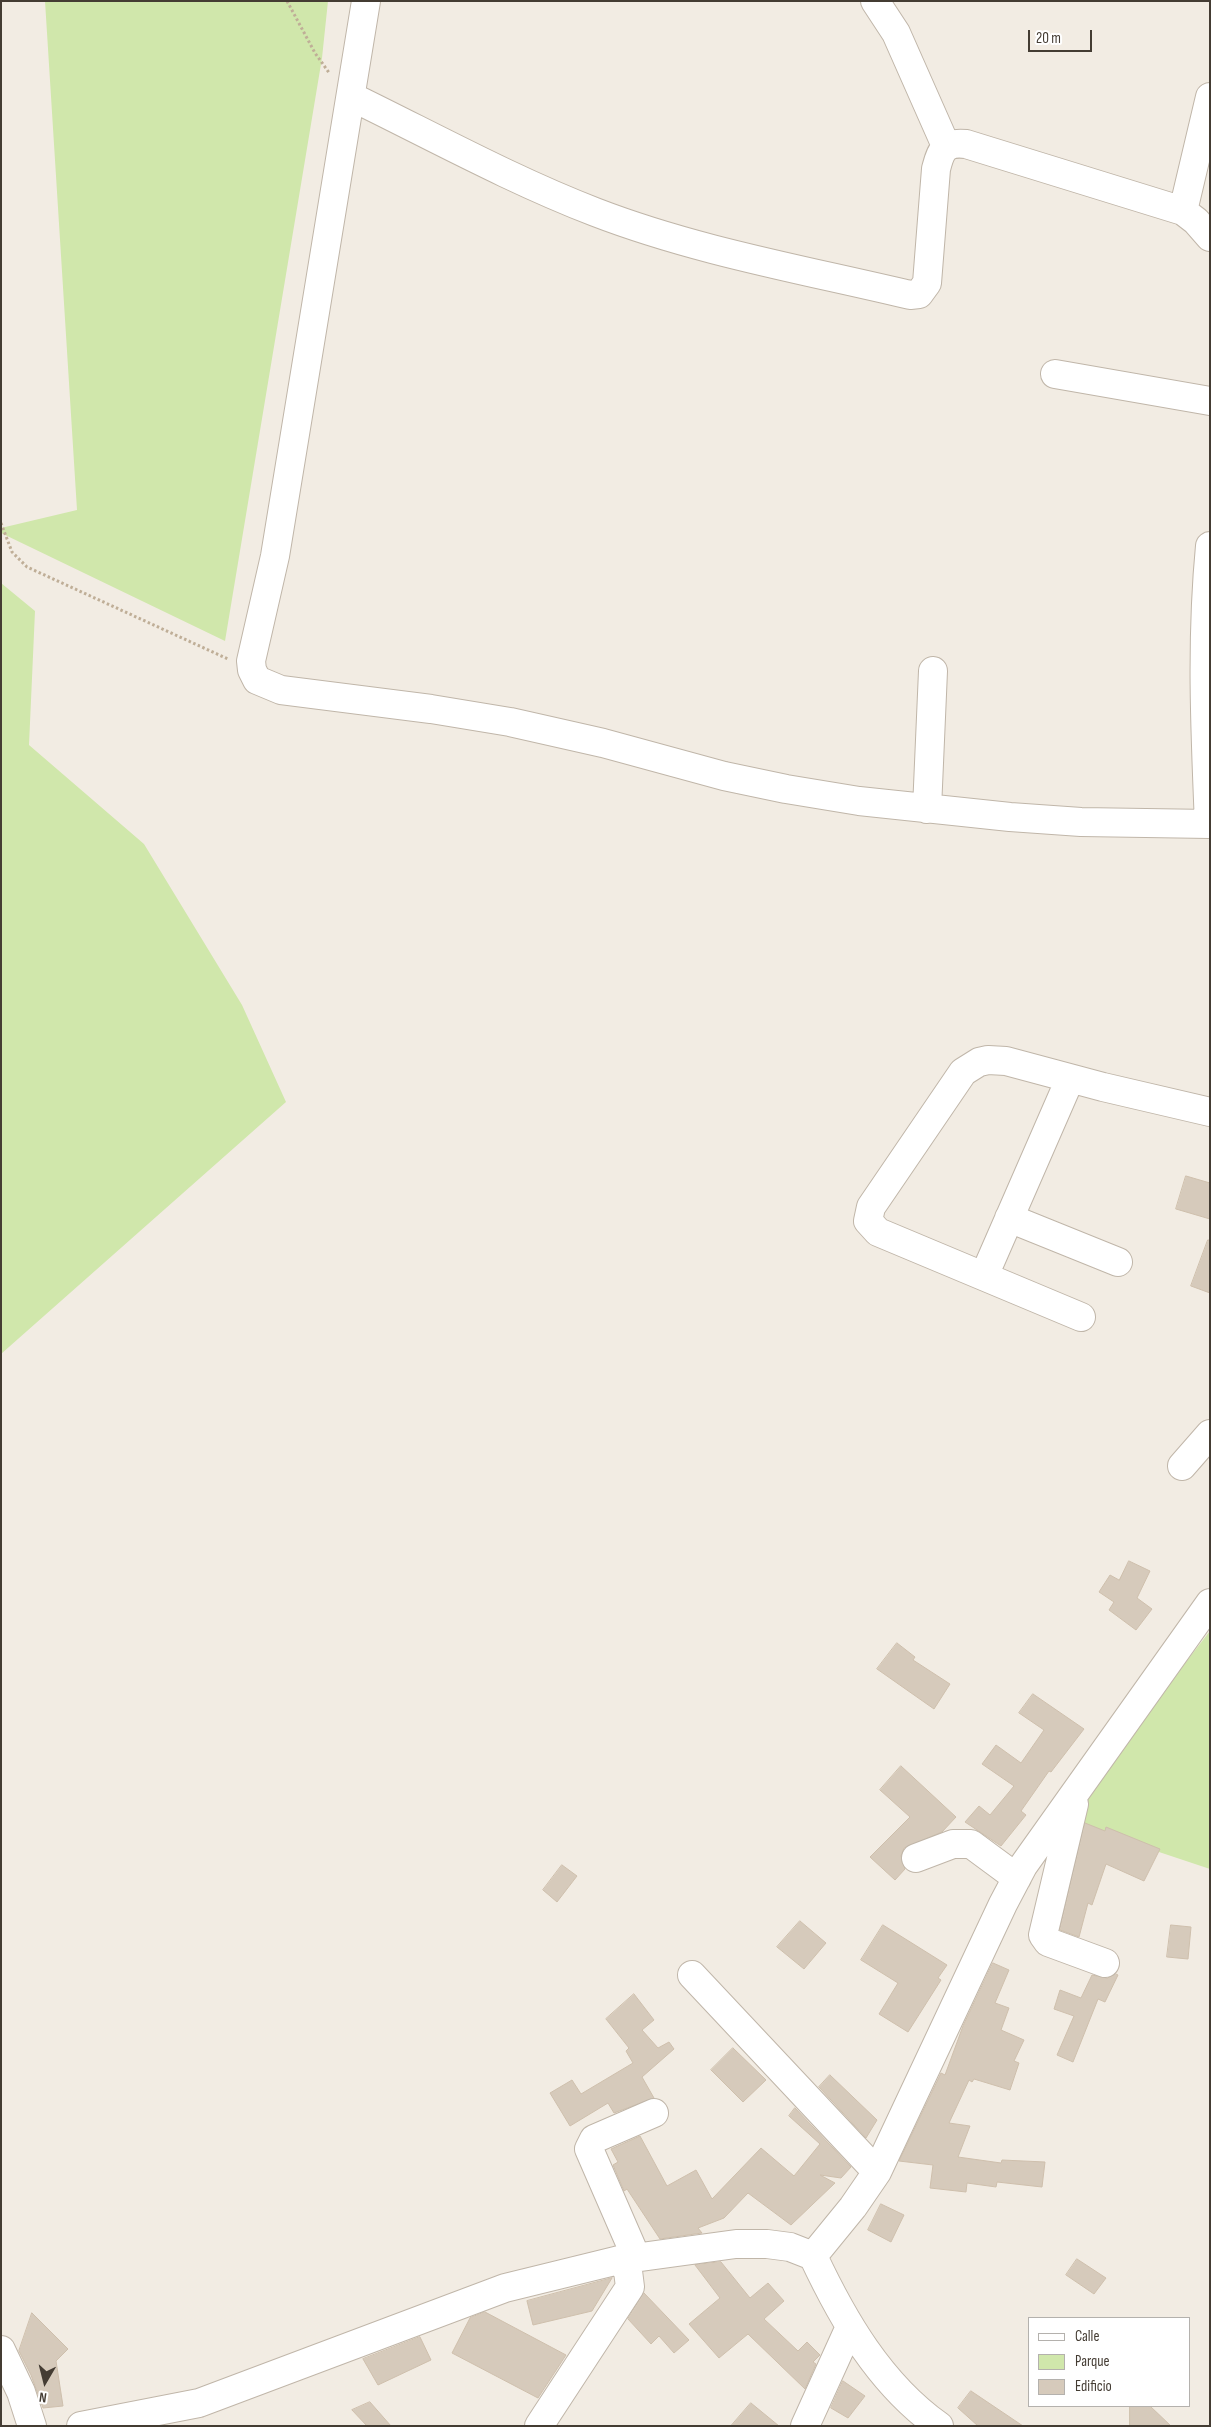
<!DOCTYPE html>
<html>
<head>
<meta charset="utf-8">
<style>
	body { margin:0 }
	#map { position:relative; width:1211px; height:2427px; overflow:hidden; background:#f2ece3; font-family:"Sofia Sans Condensed",sans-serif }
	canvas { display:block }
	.frame { position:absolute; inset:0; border:2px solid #443c33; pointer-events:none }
	.legend { position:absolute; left:1028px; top:2317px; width:162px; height:90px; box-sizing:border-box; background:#fff; border:1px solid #b4b1ad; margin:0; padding:6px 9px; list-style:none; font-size:15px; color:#443c33 }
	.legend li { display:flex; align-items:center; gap:10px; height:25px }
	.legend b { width:25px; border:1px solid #b4b1ad }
	.north { position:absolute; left:20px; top:2357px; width:50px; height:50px; -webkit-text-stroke:4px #fff; paint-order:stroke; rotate:188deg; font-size:14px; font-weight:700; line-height:20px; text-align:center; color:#443c33 }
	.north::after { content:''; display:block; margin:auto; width:18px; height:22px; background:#443c33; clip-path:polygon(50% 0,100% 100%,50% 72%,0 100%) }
	.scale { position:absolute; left:1028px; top:30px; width:64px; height:22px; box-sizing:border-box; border:2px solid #443c33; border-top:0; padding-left:6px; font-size:15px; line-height:18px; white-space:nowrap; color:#443c33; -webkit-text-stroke:4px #fff; paint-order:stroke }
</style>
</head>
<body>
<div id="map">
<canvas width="1211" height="2427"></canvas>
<div class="frame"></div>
<ul class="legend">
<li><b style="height:6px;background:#fff"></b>Calle</li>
<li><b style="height:14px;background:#d0e7ab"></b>Parque</li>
<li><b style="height:14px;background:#d6cabb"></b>Edificio</li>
</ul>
<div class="north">N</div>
<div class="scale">20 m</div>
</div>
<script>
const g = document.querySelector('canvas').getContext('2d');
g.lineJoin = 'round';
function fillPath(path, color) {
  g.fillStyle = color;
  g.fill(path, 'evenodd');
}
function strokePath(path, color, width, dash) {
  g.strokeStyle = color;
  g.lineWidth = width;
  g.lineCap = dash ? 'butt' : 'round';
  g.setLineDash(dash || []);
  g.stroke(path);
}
const green = new Path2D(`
	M45,1H328L322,58L225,641L1,533V528L77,510Z
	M1,583L35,611L29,745L144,844L242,1005L286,1102L1,1354Z
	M1210,1631V1869L1063,1820Z`);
const building = new Path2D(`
	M1186,1176L1210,1183V1219L1176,1209Z
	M1208,1240H1210V1293L1191,1286Z
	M1129,1561L1150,1571L1137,1598L1152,1609L1136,1630L1109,1610L1114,1602L1099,1592L1110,1575L1119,1580Z
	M897,1643L915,1657L913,1660L950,1684L934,1709L877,1669Z
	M1033,1694L1084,1729L1051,1772L1049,1771L1021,1811L1026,1815L1001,1846L965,1822L979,1806L990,1815L1014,1786L982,1764L996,1745L1021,1763L1044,1730L1019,1713Z
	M901,1766L956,1817L942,1832L904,1848L901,1856L905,1869L895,1880L870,1857L910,1817L880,1790Z
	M1085,1823L1105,1831L1106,1827L1160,1849L1144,1881L1106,1864L1092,1905L1088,1903L1079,1937L1060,1930Z
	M562,1865L577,1876L557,1902L543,1890Z
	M800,1921L826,1943L804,1969L777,1947Z
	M883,1925L947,1965L938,1978L941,1980L908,2032L879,2014L898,1983L861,1960Z
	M1171,1925L1191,1927L1188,1959L1167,1957Z
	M993,1963L1009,1970L995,2003L1009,2008L1001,2030L1024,2040L1014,2061L1019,2063L1010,2090L974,2079L972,2082L969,2080L949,2123L970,2126L958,2157L1001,2163L1002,2160L1045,2162L1042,2187L997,2182L996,2187L967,2183L966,2192L930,2188L933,2165L899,2161L941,2073L945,2075L963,2026Z
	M1116,1974L1118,1975L1105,2002L1098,1999L1073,2062L1057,2055L1074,2016L1054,2009L1060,1990L1081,1998L1092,1975L1107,1978Z
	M634,1994L654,2020L642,2030L658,2048L669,2042L674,2049L642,2077L654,2098L614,2113L608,2103L570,2126L550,2093L572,2080L581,2094L633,2063L626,2051L629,2048L606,2019Z
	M733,2048L766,2080L743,2102L711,2070Z
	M830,2075L877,2120L866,2138L819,2087Z
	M795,2108L851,2167L841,2178L820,2175L835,2183L791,2225L748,2193L724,2218L698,2228L702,2233L660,2239L627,2189L624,2191L613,2165L618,2162L611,2149L640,2136L667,2186L696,2170L712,2199L761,2148L794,2176L820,2144L789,2116Z
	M881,2204L904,2215L891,2242L868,2230Z
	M1077,2259L1106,2278L1094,2294L1066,2275Z
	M721,2262L750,2298L768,2283L784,2301L764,2319L798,2351L807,2342L820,2355L813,2362L816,2364L805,2389L748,2334L719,2358L689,2324L720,2298L695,2265Z
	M612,2278L592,2311L533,2325L527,2301Z
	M644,2293L689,2340L674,2353L659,2336L651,2344L628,2319Z
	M485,2312L566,2355L538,2398L452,2353L470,2318Z
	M32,2313L68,2349L56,2361L63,2406L43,2408L31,2375L19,2351Z
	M420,2337L431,2360L378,2385L363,2359Z
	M843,2381L865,2396L848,2418L831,2408Z
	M971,2391L1023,2426H978L958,2408Z
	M370,2402L391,2426H367L352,2410Z
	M751,2403L779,2426H731Z
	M1130,2406H1150L1171,2426H1130Z`);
const path = new Path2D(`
	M287,1L315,53L330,74
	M1,523L12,552L27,567L228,659`);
const minor = new Path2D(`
	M366,1L275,556L251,661L252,670L257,680L281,690L431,709L510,722L603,743L724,776L786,789L859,801L1010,817L1081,822L1210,824
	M875,1L896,33L946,146
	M352,97C432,136 512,180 595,212C696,251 805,270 910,295L919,294L927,283L936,169C941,149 945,142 966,144L1183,211
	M1210,97L1183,211L1196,221L1210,237
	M1055,374L1210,401
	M927,809L933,671
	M1209,824C1205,731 1201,639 1210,546
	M1009,1218L1118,1262
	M984,1276L1070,1079
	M1081,1317L878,1232L868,1221L871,1207L963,1072L979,1062L988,1060L1006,1061L1103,1087L1210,1112
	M1182,1466L1210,1434
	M1074,1804L1043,1935L1048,1942L1105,1963
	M916,1858L953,1844H971L1017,1878
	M692,1975L877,2172
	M636,2257L589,2149L594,2139L654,2113
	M1,2350L21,2392L32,2426
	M81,2426L199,2403L505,2288L619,2260L736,2244H767L790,2247L813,2256
	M539,2426L630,2287L628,2271L619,2260
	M805,2426L849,2329
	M939,2426C880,2384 843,2320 813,2256L853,2207L877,2172L1003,1904L1023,1866L1210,1603`);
fillPath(green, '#d0e7ab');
fillPath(building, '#d6cabb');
strokePath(building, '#cebfac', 1);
strokePath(minor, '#c0b6a9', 30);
strokePath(path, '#bfae97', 3, [2.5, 2.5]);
strokePath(minor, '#fff', 28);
</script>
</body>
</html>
